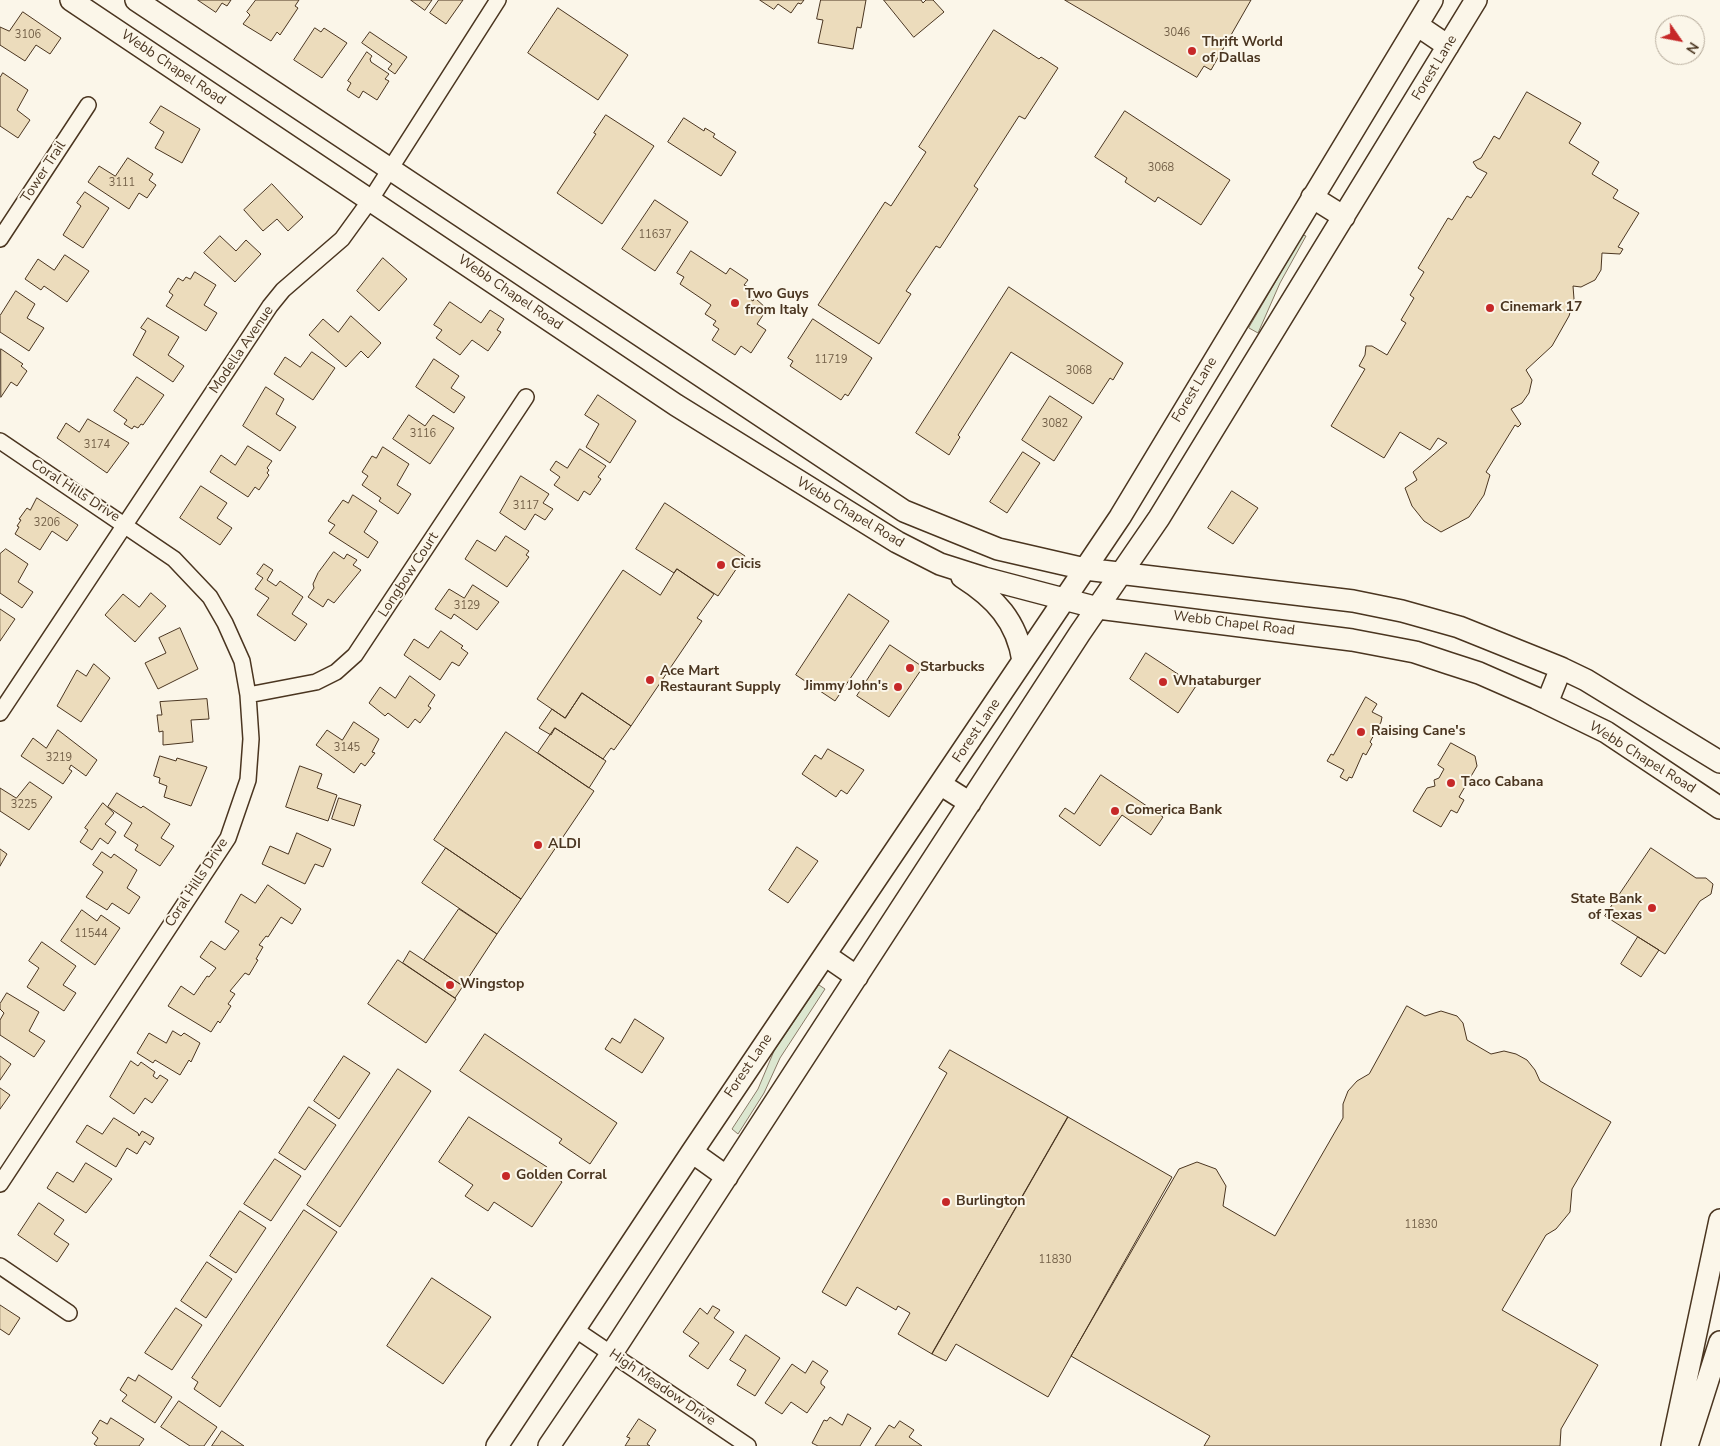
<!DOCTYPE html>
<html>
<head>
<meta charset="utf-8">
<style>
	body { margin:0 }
	#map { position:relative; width:1720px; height:1446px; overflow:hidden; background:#fbf6e9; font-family:"Nunito Sans",sans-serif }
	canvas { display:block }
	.north { position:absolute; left:1655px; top:15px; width:50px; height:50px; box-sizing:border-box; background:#fbf6e9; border:1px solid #b4a999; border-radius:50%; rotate:123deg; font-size:14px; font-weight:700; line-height:20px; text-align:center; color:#4a3520 }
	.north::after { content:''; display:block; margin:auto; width:18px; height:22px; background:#c62828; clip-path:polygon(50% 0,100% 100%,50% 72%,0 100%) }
</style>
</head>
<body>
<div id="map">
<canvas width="1720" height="1446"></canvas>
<div class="north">N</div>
</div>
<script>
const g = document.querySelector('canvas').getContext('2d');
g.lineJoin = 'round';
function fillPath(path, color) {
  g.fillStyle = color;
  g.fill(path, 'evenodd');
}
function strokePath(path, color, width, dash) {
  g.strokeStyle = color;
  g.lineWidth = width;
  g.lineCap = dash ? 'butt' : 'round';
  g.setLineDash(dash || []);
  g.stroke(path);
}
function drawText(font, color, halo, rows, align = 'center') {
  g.font = font + ' "Nunito Sans",sans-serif';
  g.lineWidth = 4;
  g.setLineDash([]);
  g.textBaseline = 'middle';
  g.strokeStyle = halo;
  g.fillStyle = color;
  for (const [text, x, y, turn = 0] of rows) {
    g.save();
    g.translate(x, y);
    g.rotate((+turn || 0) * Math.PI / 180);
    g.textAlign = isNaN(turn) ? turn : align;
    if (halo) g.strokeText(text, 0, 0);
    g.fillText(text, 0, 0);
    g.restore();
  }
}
const green = new Path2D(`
	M1303,235L1306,236L1280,283L1258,333L1249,328Z
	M819,985L825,989L780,1058L764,1093L738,1134L732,1129L758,1089L774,1051Z`);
const building = new Path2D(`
	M198,0H231L227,6L222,3L216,12Z
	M256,0H299L295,6L298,8L280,35L277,32L271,41L243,24L250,15L247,12Z
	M411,0H432L425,10Z
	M439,0H463L446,24L430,13Z
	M760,0H804L801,4L798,3L791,13L778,4L774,9Z
	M821,0H866L861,28L857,27L853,49L818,43L823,20L817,19Z
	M884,0H921L923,3L926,0H933L944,12L914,37Z
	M1065,0H1251L1211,70L1204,66L1197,77Z
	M558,8L628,55L598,100L528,53Z
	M23,12L61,38L50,54L36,45L25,61L0,45V27L9,31Z
	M315,28L321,32L324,28L347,43L322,78L294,60Z
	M994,30L1039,59L1041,57L1058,68L1025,119L1019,116L974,186L978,189L940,248L936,246L906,291L911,294L879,344L818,305L885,202L891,206L926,152L919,147Z
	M370,32L407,57L395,74L388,69L392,64L362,43Z
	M367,52L372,56L370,59L371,62L389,74L385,79L389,81L377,100L363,91L359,98L347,90L351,83L348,81Z
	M3,73L28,90L17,110L30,120L18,138L0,126V78Z
	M1527,92L1581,123L1569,143L1599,162L1592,174L1618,190L1613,198L1639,213L1618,247L1623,249L1620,254L1602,253L1601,270L1595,280L1581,287L1573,286L1574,299L1569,316L1552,346L1526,370L1532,380L1529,393L1522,403L1511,409L1521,424L1518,427L1515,425L1486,472L1490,475L1484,495L1469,517L1441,532L1424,521L1412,506L1405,488L1417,480L1413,472L1447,443L1438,438L1430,450L1400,432L1384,458L1331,426L1365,369L1359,366L1365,355L1366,346H1372L1387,355L1406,323L1401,320L1414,298L1410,295L1424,272L1418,268L1448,218L1452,220L1467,196L1471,198L1487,173L1477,168L1473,162L1481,158L1494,136L1499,139Z
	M161,106L200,129L182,163L155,148L164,132L150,123Z
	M1125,111L1230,180L1201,225L1158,197L1155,202L1125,182L1127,178L1095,157Z
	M606,115L654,146L602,224L557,193L596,134L594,133Z
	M684,118L704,131L705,128L715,134L713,137L736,152L721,176L668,142Z
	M128,158L153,174L149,180L156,185L147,198L139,193L129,209L88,182L99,166L115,176Z
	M272,184L303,217L288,231L277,219L263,231L244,210Z
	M85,192L109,208L83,248L63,235L81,206L77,203Z
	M655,200L688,222L655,271L622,249Z
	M220,236L236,251L246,240L261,254L235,282L204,253Z
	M691,251L726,274L730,268L748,280L744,285L752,289L747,297L753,301L755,298L767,309L757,324L766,330L751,353L741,346L735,355L712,340L719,329L713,325L716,321L705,314L711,305L680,284L684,277L677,273Z
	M65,255L89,271L67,302L44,286L41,290L25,279L38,259L54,270Z
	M383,258L407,279L379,311L357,291Z
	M195,272L216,285L204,305L217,313L206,331L166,306L173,295L169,292L178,278L183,281L186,277L190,279Z
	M1009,287L1123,363L1113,380L1110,378L1093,404L1011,352L958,435L960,437L949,455L916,433Z
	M16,291L35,304L27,318L44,328L29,351L0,332V316Z
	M450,302L481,323L490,310L504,319L497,330L501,332L488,351L472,340L460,355L436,338L442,330L434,325Z
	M351,316L381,343L368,358L361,351L346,367L309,335L323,319L338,332Z
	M148,318L179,337L168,355L184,366L173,382L133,355L146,331L141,328Z
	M813,319L872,358L848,396L845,394L841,400L790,366L793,361L788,358Z
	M1,349L23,364L21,366L27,371L17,386L11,382L1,397Z
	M312,352L335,368L313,400L274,374L285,357L300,367Z
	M434,359L459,376L451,388L465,397L454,413L416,387Z
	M137,377L164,395L143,425L141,424L138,428L134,426L132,429L124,424L127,420L114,411Z
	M266,387L284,399L276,414L296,427L280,451L243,426Z
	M598,395L636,421L610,463L586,447L599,424L585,415Z
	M1050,396L1082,417L1054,461L1022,440Z
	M409,415L425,426L433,415L454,428L430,464L393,439Z
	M88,419L129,443L107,473L57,438L66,423L79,432Z
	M248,446L272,461L267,468L269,470L267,473L269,475L259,490L255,487L248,497L210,472L221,455L235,465Z
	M383,447L409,464L397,485L411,494L398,514L379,501L381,498L362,485L368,476L362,472L372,456L376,458Z
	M580,449L606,466L598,477L601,479L590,495L584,491L578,501L554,485L560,477L550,470L556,461L567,468Z
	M1023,452L1040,463L1007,513L990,502Z
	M521,476L549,494L543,503L553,509L545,520L535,514L525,530L500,513Z
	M201,486L227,503L217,518L232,528L220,545L180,518Z
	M1232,491L1258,508L1233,544L1208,528Z
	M353,495L377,511L364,532L378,542L368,558L329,533L335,525L328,521L343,500L348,503Z
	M37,498L78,525L67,541L52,531L40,550L15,534L19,527L17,526L21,520L19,519L27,508L30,510Z
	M665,503L745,556L718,596L677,569L674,573L636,549Z
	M506,536L529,551L526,555L529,557L507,587L465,559L477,540L495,551Z
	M6,549L28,564L18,582L33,592L22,608L0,593V554Z
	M334,552L344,559L347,554L357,560L353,565L361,570L334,603L328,599L323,607L308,597L314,588L313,584L318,573Z
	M264,564L273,570L267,580L276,586L280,581L303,597L292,614L307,624L295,641L257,615L269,598L255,589L263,578L257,574Z
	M677,569L714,594L697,618L702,621L631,726L582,693L565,718L537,699L623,570L660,595Z
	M473,585L499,602L477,630L454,614L451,619L435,609L449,589L464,598Z
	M151,593L166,606L135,642L105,615L123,594L139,607Z
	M849,594L889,621L835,701L796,675Z
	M0,609L15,619L0,641Z
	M180,628L198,669L158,689L145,663L166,653L159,638Z
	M441,631L463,646L461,648L468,653L459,666L452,662L440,680L404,655L414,639L428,648Z
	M890,645L923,667L889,717L857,696Z
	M1146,653L1196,686L1178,713L1130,679Z
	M94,664L110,678L81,722L57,706L77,670L86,676Z
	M410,676L435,695L428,706L431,708L420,723L415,719L408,728L388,713L385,716L369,703L380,687L395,698Z
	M582,693L631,726L614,750L611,748L603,759L555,728L551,735L539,728L552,709L565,718Z
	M1366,697L1377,704L1372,712L1382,717L1381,722L1370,742L1372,744L1366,755L1363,753L1352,778L1349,777L1347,781L1340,777L1344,770L1327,761L1331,754L1333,755Z
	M207,699L209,719L191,720L193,742L163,745V731L159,732L157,715H162L160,702Z
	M354,722L379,739L372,752L375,753L365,766L361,763L354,773L316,745L327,730L342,740Z
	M555,728L606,761L589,788L538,753Z
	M58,730L97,760L86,776L71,765L69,769L72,771L63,784L21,756L33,738L46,748Z
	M506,732L594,791L521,899L434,840Z
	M1451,743L1475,756L1477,766L1459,797L1464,800L1457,813L1451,810L1441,827L1413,811L1427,788L1435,786L1434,780L1439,778L1444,769L1438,765Z
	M828,749L864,770L847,794L841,790L836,797L802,774L815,755L821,759Z
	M160,756L176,761L177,758L207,767L191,806L164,797L167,786L159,783L160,778L154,776Z
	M300,766L322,774L317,788L337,795L328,821L286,807Z
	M1101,775L1163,817L1151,835L1122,815L1100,846L1059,816L1065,808L1074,814Z
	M30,782L52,797L29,830L0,811V788L16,798Z
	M117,793L141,808L143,806L170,824L161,838L174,846L160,866L135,850L138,845L124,836L132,823L108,807Z
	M339,798L361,805L354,826L332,819Z
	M103,803L114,813L105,824L116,832L108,844L100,838L92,850L80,842L88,830L85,828Z
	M297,833L331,849L323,867L315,864L305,884L262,864L270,846L288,854Z
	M797,847L818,861L788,903L769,890Z
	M446,848L521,899L497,934L422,883Z
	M1651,848L1696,878H1706L1713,884L1711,894L1700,901L1665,954L1605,916Z
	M0,849L7,854L0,866Z
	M102,852L111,858L114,854L137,870L127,888L140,897L129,914L112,903L107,910L86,897L103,872L93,865Z
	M268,885L301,909L292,924L281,917L268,937L266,936L259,945L263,947L256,959L258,960L249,975L245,973L230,991L235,994L228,1004L231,1006L220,1023L218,1021L211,1032L168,1006L181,986L194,995L207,976L209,977L216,968L200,957L211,941L225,950L239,931L225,922L241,894L255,903Z
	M459,909L497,934L463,986L424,960Z
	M82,910L97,921L101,915L120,928L95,965L61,941Z
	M1638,937L1659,950L1641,977L1621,964Z
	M42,942L76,966L63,985L76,993L64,1011L27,987L39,968L29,961Z
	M410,951L463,986L455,998L403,963Z
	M398,960L456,999L426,1043L368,1004Z
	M7,993L39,1012L29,1031L45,1041L34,1057L0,1035V1020L4,1013L0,1009V1004Z
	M1407,1006L1425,1016L1441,1011L1457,1016L1463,1023L1467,1040L1491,1054L1504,1051L1516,1054L1527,1060L1535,1070L1540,1081L1611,1122L1572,1189L1570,1212L1556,1229L1546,1235L1502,1310L1598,1365L1561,1429L1560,1446H1204L1210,1436L1071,1356L1179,1169L1197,1162L1216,1169L1226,1186L1223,1206L1275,1236L1343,1118V1104L1348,1091L1357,1081L1369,1074Z
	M635,1019L664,1038L642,1073L605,1049L612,1038L620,1043Z
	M173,1031L181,1036L184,1033L200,1043L191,1062L189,1060L180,1075L155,1060L153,1063L137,1053L149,1033L166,1043Z
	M485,1034L617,1123L590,1164L559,1143L562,1139L460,1071Z
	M950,1050L1068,1117L932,1354L898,1334L910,1313L898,1306L896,1310L857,1287L846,1306L822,1292L947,1073L939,1068Z
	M0,1056L11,1064L0,1080Z
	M344,1056L370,1073L339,1119L314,1101Z
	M131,1061L138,1066L141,1062L155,1072L153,1076L157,1079L160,1075L168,1080L152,1103L145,1098L134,1114L110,1097Z
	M398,1069L431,1091L340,1227L307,1205Z
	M0,1088L10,1095L0,1109Z
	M309,1107L336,1125L305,1170L279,1153Z
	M469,1117L547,1167L545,1170L562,1182L532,1227L494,1202L488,1211L465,1196L473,1185L439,1162Z
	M1068,1117L1172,1177L1048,1397L956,1344L946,1361L932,1354Z
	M114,1118L138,1133L139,1136L142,1131L154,1138L150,1145L145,1141L137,1154L127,1148L116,1167L76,1142L87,1125L102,1134Z
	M275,1159L301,1176L271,1221L244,1204Z
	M86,1163L112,1179L86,1213L47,1188L57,1172L73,1182Z
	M39,1203L64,1220L54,1234L69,1244L57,1262L18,1235Z
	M304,1210L337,1232L220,1407L194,1389L198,1382L192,1378Z
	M240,1211L266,1228L236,1273L210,1256Z
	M207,1262L232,1279L206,1318L181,1301Z
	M432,1278L491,1317L443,1384L387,1346Z
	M0,1305L20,1318L9,1335L0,1329Z
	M713,1306L720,1310L714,1318L734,1332L708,1369L689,1356L699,1343L683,1332L700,1308L707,1314Z
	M176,1308L202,1325L172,1370L145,1353Z
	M746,1335L780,1358L755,1396L737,1385L746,1370L730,1360Z
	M813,1361L828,1371L821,1381V1384L825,1387L807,1413L791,1402L782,1414L765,1403L792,1364L805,1373Z
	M139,1375L172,1397L155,1423L122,1401L127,1395L120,1390L128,1377L135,1381Z
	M179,1401L217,1427L204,1446H190L161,1427Z
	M848,1414L871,1428L860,1446H818L812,1443L824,1420L827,1421L830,1417L842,1425Z
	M111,1418L144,1439L139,1446H97L94,1444L98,1438L92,1433L100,1420L107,1424Z
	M639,1419L656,1430L647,1444L650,1446H625L630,1438L627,1437Z
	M900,1421L914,1430L909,1437L922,1446H875L889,1425L894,1428Z
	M222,1431L244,1446H212Z`);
const minor = new Path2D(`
	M0,239L88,105
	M0,441L174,559L210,597L225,623L242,661L248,695L251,739L248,780L228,838L0,1184
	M248,695L316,682L336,672L355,655L526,397
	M0,713L270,306L283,290L342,239L371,199L498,0
	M0,1266L69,1313
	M576,1330L748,1446`);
const secondary = new Path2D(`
	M71,0L676,405L897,542L940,564L984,578L1098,608L1352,640L1415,652L1448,663L1479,673L1536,698L1606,732L1720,808
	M136,0L904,511L998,549L1085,569L1353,601L1402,611L1459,627L1561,668L1586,680L1720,762
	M1417,25L1448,46
	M1312,197L1344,217
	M962,577C995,598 1017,621 1023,661
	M1547,703L1561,668
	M940,784L970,803
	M825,955L857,977
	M692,1152L727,1177
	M497,1446L692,1152L1120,517L1432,0
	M549,1446L612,1353L1080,633L1159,518L1476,0
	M1672,1446L1720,1220
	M1687,1446L1720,1342`);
const markers = [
	[1192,51,5,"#c62828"],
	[735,303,5,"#c62828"],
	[1490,308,5,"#c62828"],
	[721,565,5,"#c62828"],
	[910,668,5,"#c62828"],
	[650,680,5,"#c62828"],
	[1163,682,5,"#c62828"],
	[898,687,5,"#c62828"],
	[1361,732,5,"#c62828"],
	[1451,783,5,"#c62828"],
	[1115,811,5,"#c62828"],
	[538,845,5,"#c62828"],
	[1652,908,5,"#c62828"],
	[450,985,5,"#c62828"],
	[506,1176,5,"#c62828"],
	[946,1202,5,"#c62828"]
];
const numberNames = [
	["3046",1177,33],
	["3106",28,35],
	["3068",1161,168],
	["3111",122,183],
	["11637",655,235],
	["11719",831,360],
	["3068",1079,371],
	["3082",1055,424],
	["3116",423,434],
	["3174",97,445],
	["3117",526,506],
	["3206",47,523],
	["3129",467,606],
	["3145",347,748],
	["3219",59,758],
	["3225",24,805],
	["11544",91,934],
	["11830",1421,1225],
	["11830",1055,1260]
];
const poiNames = [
	["Thrift World",1202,43],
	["of Dallas",1202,59],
	["Two Guys",745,295],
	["from Italy",745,311],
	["Cinemark 17",1500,308],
	["Cicis",731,565],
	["Starbucks",920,668],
	["Ace Mart",660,672],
	["Restaurant Supply",660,688],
	["Whataburger",1173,682],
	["Jimmy John's",888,687,"right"],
	["Raising Cane's",1371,732],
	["Taco Cabana",1461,783],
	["Comerica Bank",1125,811],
	["ALDI",548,845],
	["State Bank",1642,900,"right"],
	["of Texas",1642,916,"right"],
	["Wingstop",460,985],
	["Golden Corral",516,1176],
	["Burlington",956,1202]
];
const streetNames = [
	["Webb Chapel Road",173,68,34],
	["Forest Lane",1435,68,-59],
	["Tower Trail",44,172,-57],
	["Webb Chapel Road",510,293,34],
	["Modella Avenue",242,350,-56],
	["Forest Lane",1195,390,-59],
	["Coral Hills Drive",75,491,33],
	["Webb Chapel Road",850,513,31],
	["Longbow Court",409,575,-57],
	["Webb Chapel Road",1234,624,7],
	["Forest Lane",977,731,-56],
	["Webb Chapel Road",1642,758,32],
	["Coral Hills Drive",197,883,-57],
	["Forest Lane",749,1066,-56],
	["High Meadow Drive",662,1388,34]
];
fillPath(green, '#dce7d0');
strokePath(green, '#887966', 1);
fillPath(building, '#ecdcbc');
strokePath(building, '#4a3520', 1);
strokePath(minor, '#4a3520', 18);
strokePath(secondary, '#4a3520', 24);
strokePath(minor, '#fbf6e9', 15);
strokePath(secondary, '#fbf6e9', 21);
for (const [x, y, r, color] of markers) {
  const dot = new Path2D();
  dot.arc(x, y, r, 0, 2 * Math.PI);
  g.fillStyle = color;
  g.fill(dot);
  strokePath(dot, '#fbf6e9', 2);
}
drawText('11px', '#725f47', null, numberNames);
drawText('bold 14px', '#4a3520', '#fbf6e9', poiNames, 'left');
drawText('14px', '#4a3520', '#fbf6e9', streetNames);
</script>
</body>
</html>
